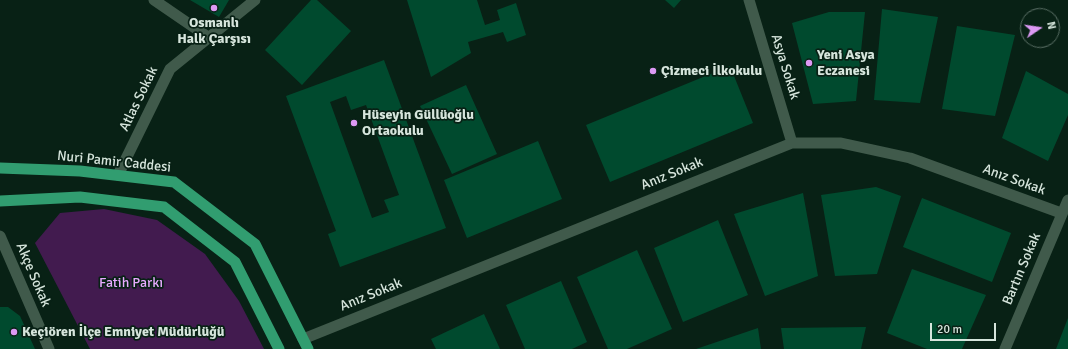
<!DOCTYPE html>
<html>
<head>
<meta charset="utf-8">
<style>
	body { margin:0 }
	#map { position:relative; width:1068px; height:349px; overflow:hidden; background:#082115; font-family:Signika,sans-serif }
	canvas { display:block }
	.north { position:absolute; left:1020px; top:8px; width:40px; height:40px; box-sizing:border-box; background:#082115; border:1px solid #5a6f65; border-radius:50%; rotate:77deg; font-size:11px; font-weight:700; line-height:16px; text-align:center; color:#d6e5dc }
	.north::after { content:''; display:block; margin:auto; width:14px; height:18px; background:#dc99f4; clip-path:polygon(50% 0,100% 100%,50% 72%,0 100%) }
	.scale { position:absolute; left:930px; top:323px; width:66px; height:18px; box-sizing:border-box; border:2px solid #d6e5dc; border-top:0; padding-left:5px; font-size:12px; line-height:14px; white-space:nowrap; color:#d6e5dc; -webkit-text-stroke:3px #082115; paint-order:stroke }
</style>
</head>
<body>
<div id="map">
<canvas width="1068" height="349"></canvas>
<div class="north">N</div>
<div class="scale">20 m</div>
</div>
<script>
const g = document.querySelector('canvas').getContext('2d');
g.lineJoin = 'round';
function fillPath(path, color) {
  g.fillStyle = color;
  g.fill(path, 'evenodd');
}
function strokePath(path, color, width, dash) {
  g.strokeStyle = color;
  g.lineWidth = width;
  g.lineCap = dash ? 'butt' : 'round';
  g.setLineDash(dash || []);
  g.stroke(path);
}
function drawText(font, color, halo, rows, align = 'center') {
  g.font = font + ' Signika,sans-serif';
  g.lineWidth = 3.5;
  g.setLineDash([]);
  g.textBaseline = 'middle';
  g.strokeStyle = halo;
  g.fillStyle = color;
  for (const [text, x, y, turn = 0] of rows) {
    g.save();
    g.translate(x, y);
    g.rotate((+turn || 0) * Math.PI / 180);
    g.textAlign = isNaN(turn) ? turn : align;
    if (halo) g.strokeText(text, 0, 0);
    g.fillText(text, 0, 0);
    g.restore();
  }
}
const green = new Path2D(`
	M104,209L157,220L205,254L239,301L264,349H90L35,243L60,213Z`);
const building = new Path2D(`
	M190,0H229L219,17Z
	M311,0H317L351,31L302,85L265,50Z
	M407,0H477L485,25L500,20L497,10L516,3L526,35L507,42L503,32L468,42L471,53L431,77Z
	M665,0H681L674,8Z
	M882,9L938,17L920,103L874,100Z
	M829,12H865L856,101L813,104L792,23Z
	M957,26L1015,35L995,116L942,109Z
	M384,60L446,228L340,267L328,234L336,231L286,96ZM346,96L351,110L366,105L399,195L384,200L389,212L372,218L330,102Z
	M730,66L753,123L610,182L586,125Z
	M1026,71L1068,94V115L1048,161L1002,138Z
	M466,85L497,154L452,174L420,106Z
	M538,141L562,199L467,238L444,180Z
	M876,187L901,196L877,274L835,276L821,195Z
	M803,193L818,276L765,296L734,214Z
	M922,198L1011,233L992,282L903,247Z
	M718,220L748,295L683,322L654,248Z
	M637,250L672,329L627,349H608L577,277Z
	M912,269L986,295L962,349H927L887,333Z
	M561,281L587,342L572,349H525L506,305Z
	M0,307H8L20,316L35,349H0Z
	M484,314L500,349H436L431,339Z
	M1068,318V349H1056Z
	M866,327L861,349H784L781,328Z
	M758,328L761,349H696Z`);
const minor = new Path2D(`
	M154,0L208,37
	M749,0L792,143
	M118,175L170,69L255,0
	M0,236L49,349
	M303,339L792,143H841L910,158L1061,213
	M1005,349L1068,200`);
const primary = new Path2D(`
	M0,168L80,171L174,182L255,244L308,349
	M0,201L80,197L164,207L235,262L279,349`);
const markers = [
	[214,8,4,"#dc99f4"],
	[809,63,4,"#dc99f4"],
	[653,71,4,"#dc99f4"],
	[354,123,4,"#dc99f4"],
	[14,332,4,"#dc99f4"]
];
const poiNames = [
	["Osmanlı",214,23,"center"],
	["Halk Çarşısı",214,39,"center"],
	["Yeni Asya",817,55],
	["Eczanesi",817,71],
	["Çizmeci İlkokulu",661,71],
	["Hüseyin Güllüoğlu",362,115],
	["Ortaokulu",362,131],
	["Keçiören İlçe Emniyet Müdürlüğü",22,332]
];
const streetNames = [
	["Asya Sokak",785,67,73],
	["Atlas Sokak",139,99,-64],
	["Nuri Pamir Caddesi",114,162,6],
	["Anız Sokak",672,174,-22],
	["Anız Sokak",1014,180,20],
	["Bartın Sokak",1022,269,-67],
	["Akçe Sokak",33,275,67],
	["Anız Sokak",371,295,-22]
];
const parkNames = [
	["Fatih Parkı",131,283]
];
fillPath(green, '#421b4f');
fillPath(building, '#004a2e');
strokePath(minor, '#405a4b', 11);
strokePath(primary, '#319d70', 11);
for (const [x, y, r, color] of markers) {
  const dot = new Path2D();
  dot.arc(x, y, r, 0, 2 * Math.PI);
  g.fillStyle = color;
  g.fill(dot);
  strokePath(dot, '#082115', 1.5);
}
drawText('bold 14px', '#d6e5dc', '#082115', poiNames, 'left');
drawText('14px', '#d6e5dc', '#082115', streetNames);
drawText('14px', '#e8aaff', '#082115', parkNames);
</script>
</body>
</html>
